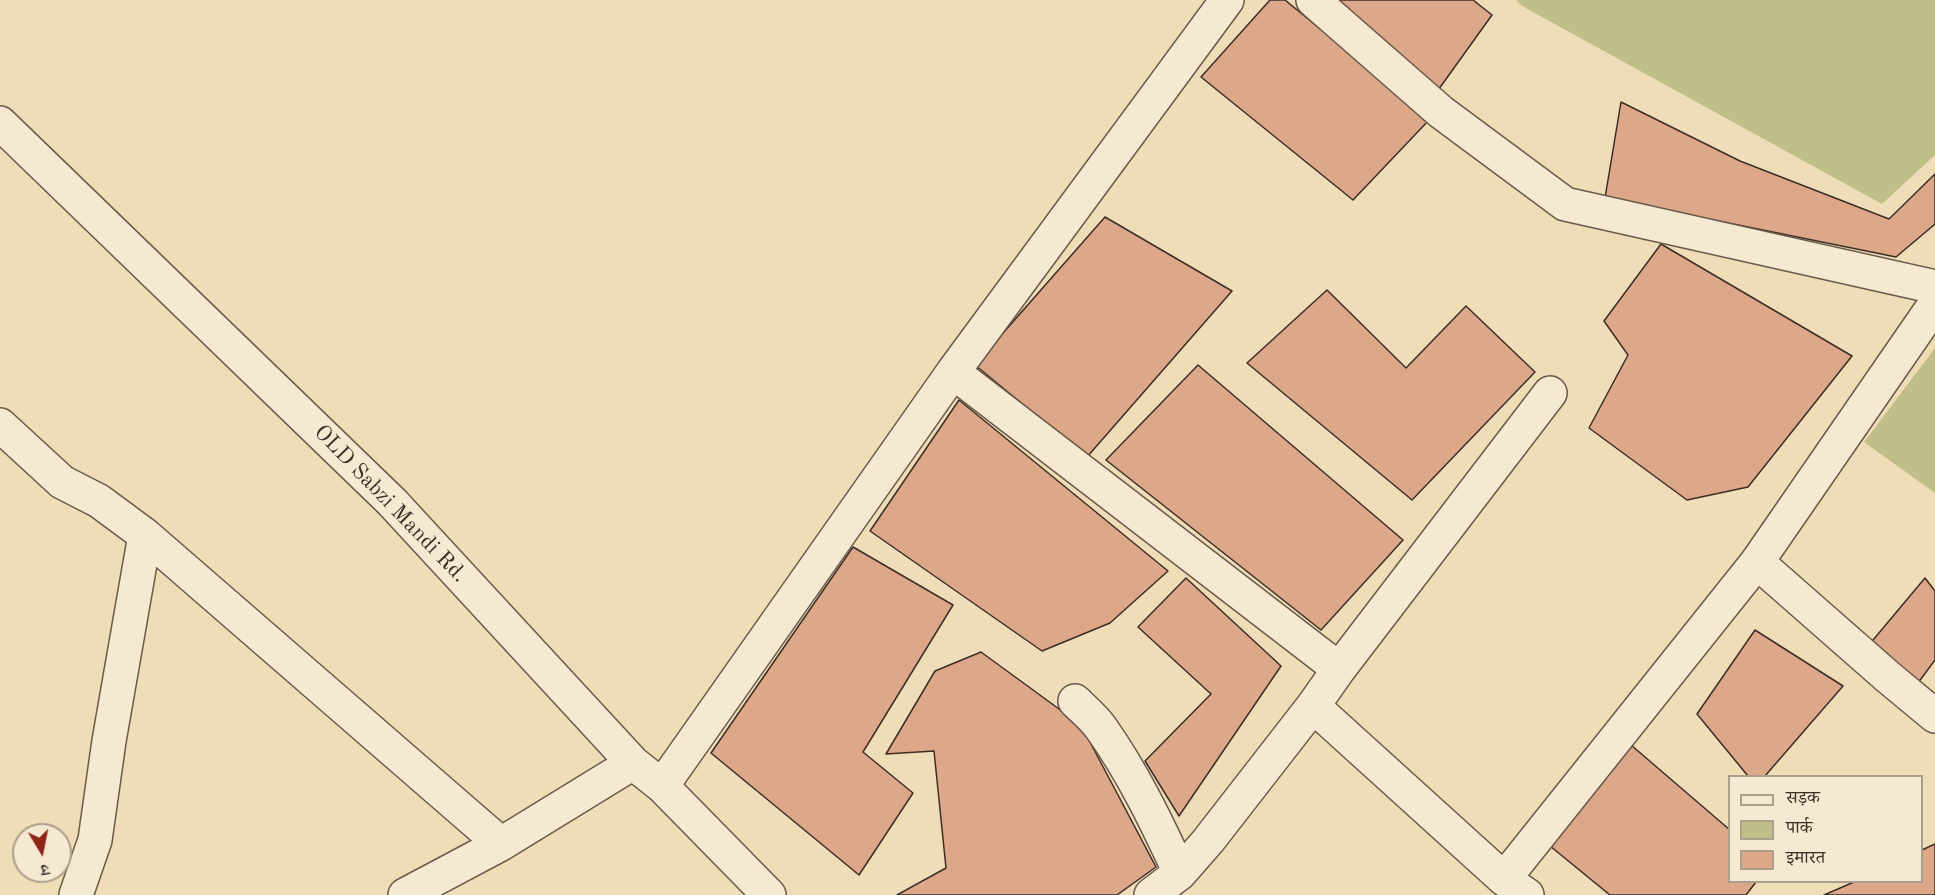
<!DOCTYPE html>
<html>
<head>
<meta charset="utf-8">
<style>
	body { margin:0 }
	#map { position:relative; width:1935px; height:895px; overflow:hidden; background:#efddb8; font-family:"Old Standard TT","Noto Serif Devanagari",serif }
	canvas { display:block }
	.legend { position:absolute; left:1728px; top:775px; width:195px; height:108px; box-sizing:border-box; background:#f5e9d1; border:2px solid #ab9e8c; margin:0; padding:8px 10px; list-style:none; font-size:18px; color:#3c2e25 }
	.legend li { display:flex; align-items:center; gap:12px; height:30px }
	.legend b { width:30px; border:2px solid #ab9e8c }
	.north { position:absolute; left:12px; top:823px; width:60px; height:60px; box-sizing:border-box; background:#f5e9d1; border:2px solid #ab9e8c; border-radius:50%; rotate:170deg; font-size:16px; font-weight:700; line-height:24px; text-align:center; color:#3c2e25 }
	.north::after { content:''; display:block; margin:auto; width:21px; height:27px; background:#8f2418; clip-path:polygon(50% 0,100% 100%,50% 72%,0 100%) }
</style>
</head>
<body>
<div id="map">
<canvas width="1935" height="895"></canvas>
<ul class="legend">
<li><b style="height:8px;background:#f5e9d1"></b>सड़क</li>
<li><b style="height:16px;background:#c1bf89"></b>पार्क</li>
<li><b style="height:16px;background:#dda789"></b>इमारत</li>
</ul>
<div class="north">उ</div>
</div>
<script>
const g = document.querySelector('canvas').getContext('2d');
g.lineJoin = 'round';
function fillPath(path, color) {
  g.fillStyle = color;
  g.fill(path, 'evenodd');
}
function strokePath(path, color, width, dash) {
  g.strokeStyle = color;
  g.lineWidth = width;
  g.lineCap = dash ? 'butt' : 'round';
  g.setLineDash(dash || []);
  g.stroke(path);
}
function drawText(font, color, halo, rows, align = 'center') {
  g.font = font + ' "Old Standard TT",serif';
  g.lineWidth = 5;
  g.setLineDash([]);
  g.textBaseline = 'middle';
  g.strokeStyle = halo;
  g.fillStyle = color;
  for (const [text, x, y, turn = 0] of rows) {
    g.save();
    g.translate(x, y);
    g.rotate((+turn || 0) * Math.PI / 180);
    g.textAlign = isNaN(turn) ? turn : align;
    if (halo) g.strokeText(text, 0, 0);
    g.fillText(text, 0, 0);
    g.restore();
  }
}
const green = new Path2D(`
	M1516,0H1935V155L1882,204L1522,6Z
	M1935,348V493L1864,442Z`);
const building = new Path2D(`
	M1270,0H1285L1430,119L1353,200L1201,77Z
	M1321,0H1473L1492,15L1431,100Z
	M1621,102L1740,161L1889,219L1935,174V224L1896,257L1605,198Z
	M1105,217L1232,291L1087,457L975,365Z
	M1661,244L1852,356L1748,487L1687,500L1589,428L1628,355L1604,321Z
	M1327,290L1406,368L1466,306L1535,372L1412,500L1247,363Z
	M1198,365L1403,540L1321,630L1106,460Z
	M959,400L1168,571L1110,623L1042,651L870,531Z
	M853,547L953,605L863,752L913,793L859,875L711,753Z
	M1186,578L1281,666L1179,816L1145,761L1211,694L1138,627Z
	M1925,578L1935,591V660L1912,691L1868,646Z
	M1755,630L1843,686L1765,776H1748L1697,714Z
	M981,652L1081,725L1156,867L1117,895H897L946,868L934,751L886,754L935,671Z
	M1631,745L1730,830V882H1756L1746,895H1610L1539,837Z
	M1935,844V895H1824L1854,882H1922V850Z`);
const minor = new Path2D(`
	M1313,0L1441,112L1565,204L1935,287
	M0,123L392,502L633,763L662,786L769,895
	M953,372L1339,669
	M0,425L62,482L99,501L145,535L501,844
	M1757,562L1888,677L1935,716
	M1075,701C1084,710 1094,718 1101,728C1133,773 1157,823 1180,873
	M1313,706L1504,879L1527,895
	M662,786L953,372L1227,0
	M1504,879L1757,562L1935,304
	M76,895L95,840L109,741L145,535
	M405,895L501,844L633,763
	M1151,895L1180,873L1208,841L1313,706L1339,669L1550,393`);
const streetNames = [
	["OLD Sabzi Mandi Rd.",390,504,46]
];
fillPath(green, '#c1bf89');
fillPath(building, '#dda789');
strokePath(building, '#3c2e25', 1.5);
strokePath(minor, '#695a4a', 36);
strokePath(minor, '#f5e9d1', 33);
drawText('22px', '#3c2e25', '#f5e9d1', streetNames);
</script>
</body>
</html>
